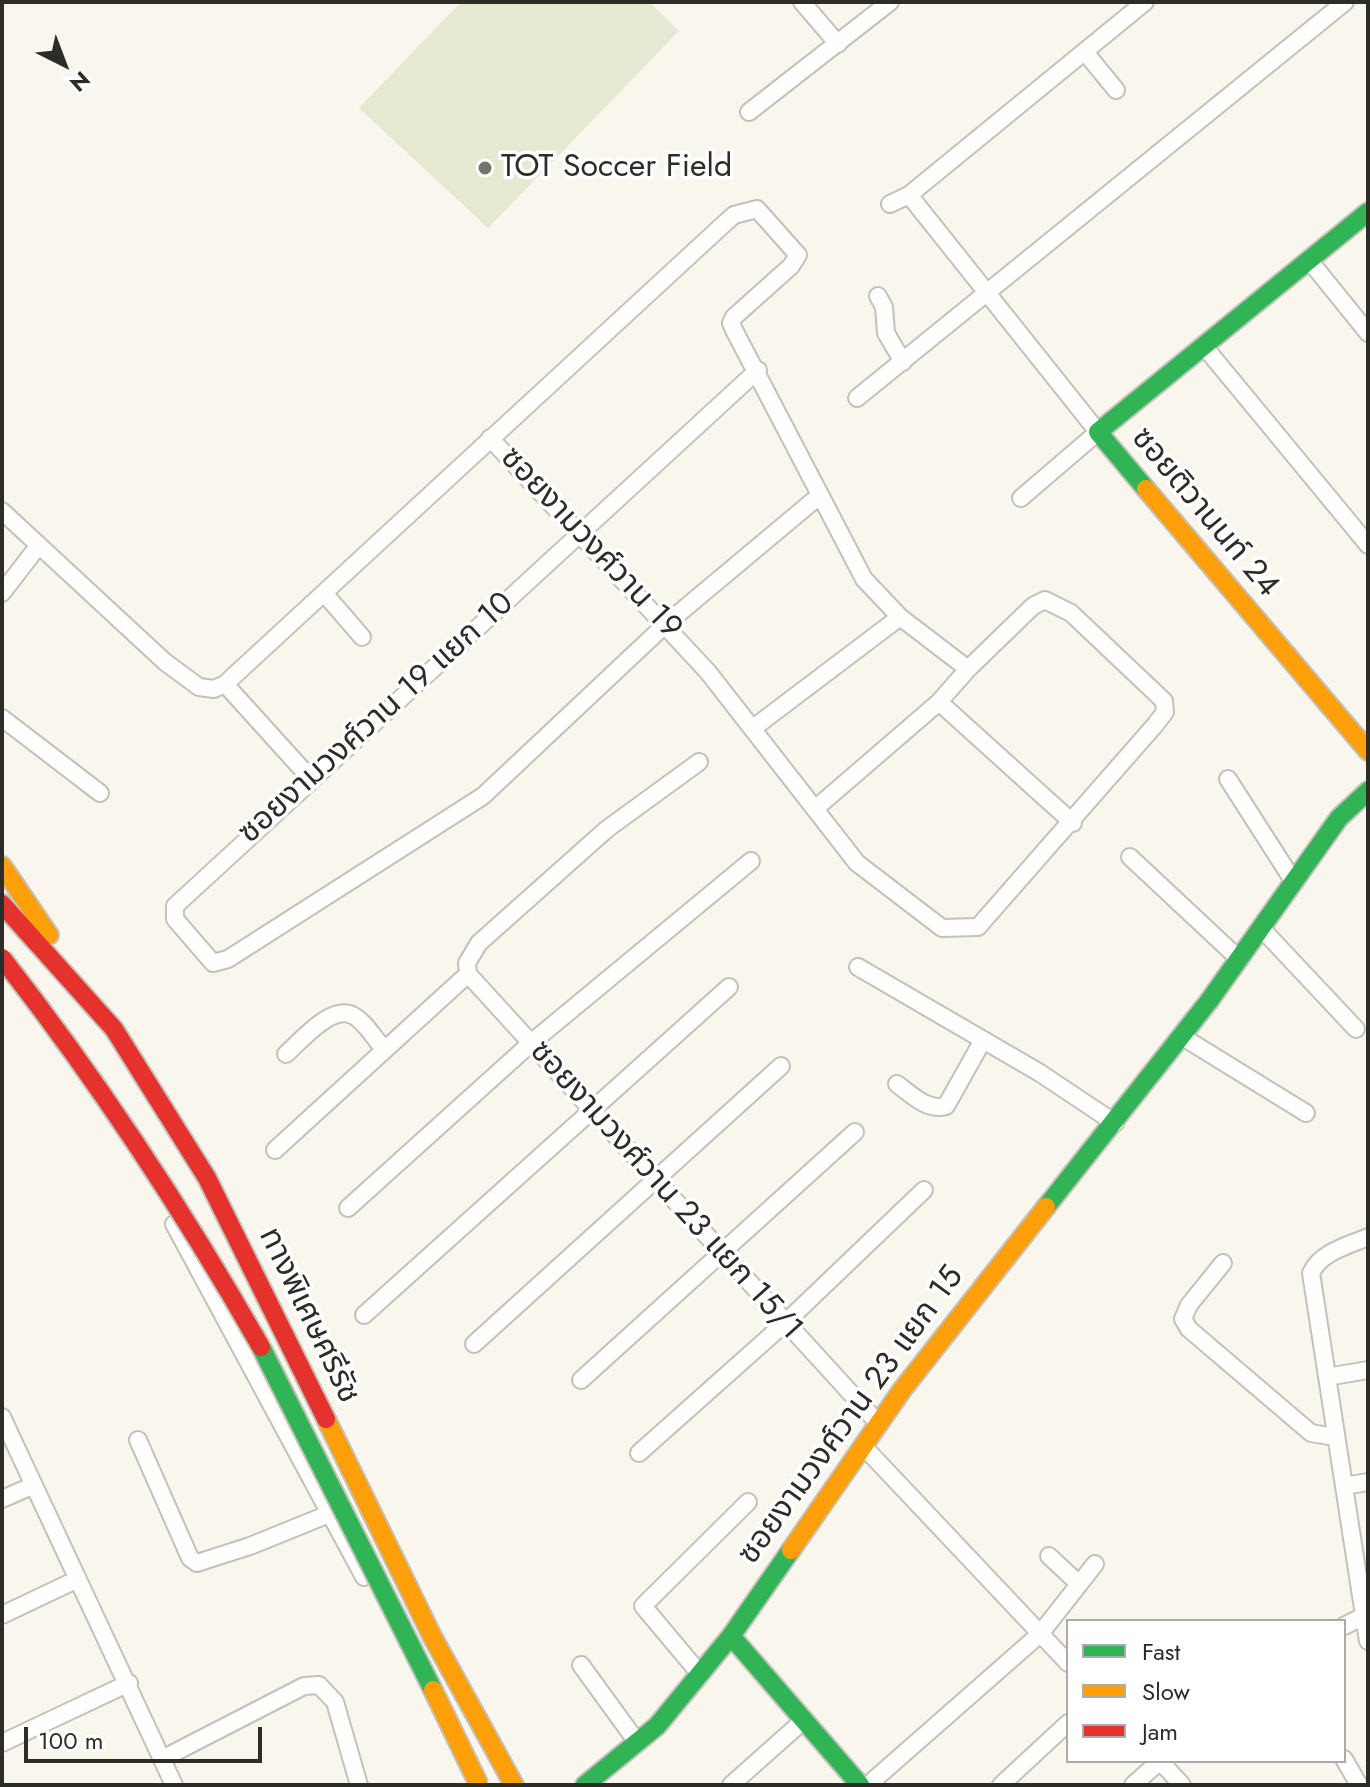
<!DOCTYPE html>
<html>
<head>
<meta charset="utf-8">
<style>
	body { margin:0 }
	#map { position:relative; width:1370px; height:1787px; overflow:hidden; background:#f8f6ed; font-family:Jost,sans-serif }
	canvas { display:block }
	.frame { position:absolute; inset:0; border:4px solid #2d2c27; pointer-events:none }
	.legend { position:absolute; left:1066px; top:1619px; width:280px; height:144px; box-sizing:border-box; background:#fff; border:2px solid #ababa9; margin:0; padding:10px 14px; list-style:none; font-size:24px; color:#2d2c27 }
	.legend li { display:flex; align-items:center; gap:16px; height:40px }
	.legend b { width:40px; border:2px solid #ababa9 }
	.north { position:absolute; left:24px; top:24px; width:80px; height:80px; -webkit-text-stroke:6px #fff; paint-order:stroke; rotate:138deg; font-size:22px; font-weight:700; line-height:32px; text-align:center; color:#2d2c27 }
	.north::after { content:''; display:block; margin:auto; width:28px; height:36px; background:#2d2c27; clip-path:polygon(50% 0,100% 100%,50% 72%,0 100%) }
	.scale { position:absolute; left:24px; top:1727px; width:238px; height:36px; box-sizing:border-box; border:4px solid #2d2c27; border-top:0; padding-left:10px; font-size:24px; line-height:28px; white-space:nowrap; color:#2d2c27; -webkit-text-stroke:6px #fff; paint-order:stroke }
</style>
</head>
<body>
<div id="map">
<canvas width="1370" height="1787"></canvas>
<div class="frame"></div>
<ul class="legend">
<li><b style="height:10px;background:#30b455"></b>Fast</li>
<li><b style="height:10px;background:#ff9f0a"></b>Slow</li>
<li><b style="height:10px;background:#e5322d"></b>Jam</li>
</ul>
<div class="north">N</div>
<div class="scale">100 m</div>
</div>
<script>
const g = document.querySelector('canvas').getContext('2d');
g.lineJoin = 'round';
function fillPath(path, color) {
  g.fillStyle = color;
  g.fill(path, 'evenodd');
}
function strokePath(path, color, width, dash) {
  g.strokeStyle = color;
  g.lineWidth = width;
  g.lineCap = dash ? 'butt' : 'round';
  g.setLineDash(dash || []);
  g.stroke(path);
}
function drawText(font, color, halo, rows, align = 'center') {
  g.font = font + ' Jost,"Noto Sans Thai",sans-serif';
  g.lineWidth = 7;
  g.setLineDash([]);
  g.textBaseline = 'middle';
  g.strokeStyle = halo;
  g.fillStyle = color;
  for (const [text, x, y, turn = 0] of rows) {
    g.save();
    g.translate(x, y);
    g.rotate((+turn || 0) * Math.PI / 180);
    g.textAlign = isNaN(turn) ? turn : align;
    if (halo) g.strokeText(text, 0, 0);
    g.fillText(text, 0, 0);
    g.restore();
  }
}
const green = new Path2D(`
	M461,2H649L679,31L488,228L359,108Z`);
const street = new Path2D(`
	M802,2L838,44
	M1085,52L1116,90
	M749,112L890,2
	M909,195L1098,432L1021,498
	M890,204L909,195L1145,2
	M1309,260L1368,333
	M878,296L884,307L886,333L903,362
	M1203,345L1368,545
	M758,370L175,906V919L213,963L228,959L483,796L666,624L819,496
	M857,398L1345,2
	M490,438L708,672L857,863L942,928L978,927L1155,725L1165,712L1164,701L1071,613L1045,600L1033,606L968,669L939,702L816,808
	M2,511L165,662L199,687L214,689L225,684L725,223L734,215L757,209L798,255L791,266L734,317L731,323L734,330L864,579L900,617L968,669
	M2,593L39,545
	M324,593L362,637
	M225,684L310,778
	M939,702L1073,823
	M2,718L100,793
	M752,729L900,617
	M699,762L607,829L479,943L467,963L468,974L878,1423
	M1228,779L1294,882
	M1130,857L1238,958
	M1262,929L1356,1029
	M858,967L1040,1073L1115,1123
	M1181,1036L1306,1113
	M286,1054C301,1041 332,1003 354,1016C365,1022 375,1039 383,1048
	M897,1084C912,1095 927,1111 946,1106L983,1040
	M275,1150L468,974
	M348,1208L531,1043L751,861
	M174,1224L364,1577
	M1368,1237C1347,1246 1321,1252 1311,1273L1368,1641
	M1223,1263L1189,1305L1183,1319L1189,1329L1311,1433L1335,1437
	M364,1315L729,987
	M474,1344L781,1066
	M1327,1377L1368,1370
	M581,1380L855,1132
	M2,1417L174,1785
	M138,1440L190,1558L197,1563L250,1546L329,1514
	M865,1448L1068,1663
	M639,1453L785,1323L924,1190
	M1344,1486L1368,1482
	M2,1499L32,1486
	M1049,1556L1079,1584
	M2,1615L78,1579
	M1344,1626L1364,1616
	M581,1665L637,1742
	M700,1674L643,1606L748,1502
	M2,1743L129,1683
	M164,1758L304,1686L319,1685L335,1702L359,1785
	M1344,1759L1359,1785
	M1160,1761L1182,1785
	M731,1785L804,1720
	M868,1785L1040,1634L1095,1564
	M1001,1785L1068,1723
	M1133,1785L1160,1761`);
const fast = new Path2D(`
	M1146,489L1098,432L1368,212
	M1046,1207L1209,1001L1339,818L1368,791
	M731,1636L860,1785
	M585,1785L657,1726L731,1636L791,1550`);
const slow = new Path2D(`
	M1146,489L1368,751
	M2,866L49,935
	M326,1419L432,1636L514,1785
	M791,1550L902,1390L1046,1207`);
const jam = new Path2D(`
	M2,904L114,1029L207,1178L326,1419`);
const fastBridge = new Path2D(`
	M261,1347L433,1690`);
const slowBridge = new Path2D(`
	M433,1690L479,1785`);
const jamBridge = new Path2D(`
	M2,958C99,1082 183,1210 261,1347`);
const markers = [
	[485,168,8,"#74736c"]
];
const poiNames = [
	["TOT Soccer Field",501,168]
];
const streetNames = [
	["ซอยติวานนท์ 24",1204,513,50],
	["ซอยงามวงศ์วาน 19",590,544,47],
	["ซอยงามวงศ์วาน 19 แยก 10",377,719,-42],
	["ซอยงามวงศ์วาน 23 แยก 15/1",665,1191,48],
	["ทางพิเศษศรีรัช",308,1316,64],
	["ซอยงามวงศ์วาน 23 แยก 15",852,1416,-54]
];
fillPath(green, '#e5e9d2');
strokePath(street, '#c3c1bb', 20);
strokePath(fast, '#c3c1bb', 22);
strokePath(slow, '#c3c1bb', 22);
strokePath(jam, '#c3c1bb', 22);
strokePath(street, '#fefefc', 16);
strokePath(fast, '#30b455', 18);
strokePath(slow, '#ff9f0a', 18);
strokePath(jam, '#e5322d', 18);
strokePath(fastBridge, '#c3c1bb', 22, []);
strokePath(slowBridge, '#c3c1bb', 22, []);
strokePath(jamBridge, '#c3c1bb', 22, []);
strokePath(fastBridge, '#30b455', 18);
strokePath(slowBridge, '#ff9f0a', 18);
strokePath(jamBridge, '#e5322d', 18);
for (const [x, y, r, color] of markers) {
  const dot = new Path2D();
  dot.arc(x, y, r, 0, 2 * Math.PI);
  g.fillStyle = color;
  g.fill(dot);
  strokePath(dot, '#fff', 3);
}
drawText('32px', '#2d2c27', '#fff', poiNames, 'left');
drawText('32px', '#2d2c27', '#fff', streetNames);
</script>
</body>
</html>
